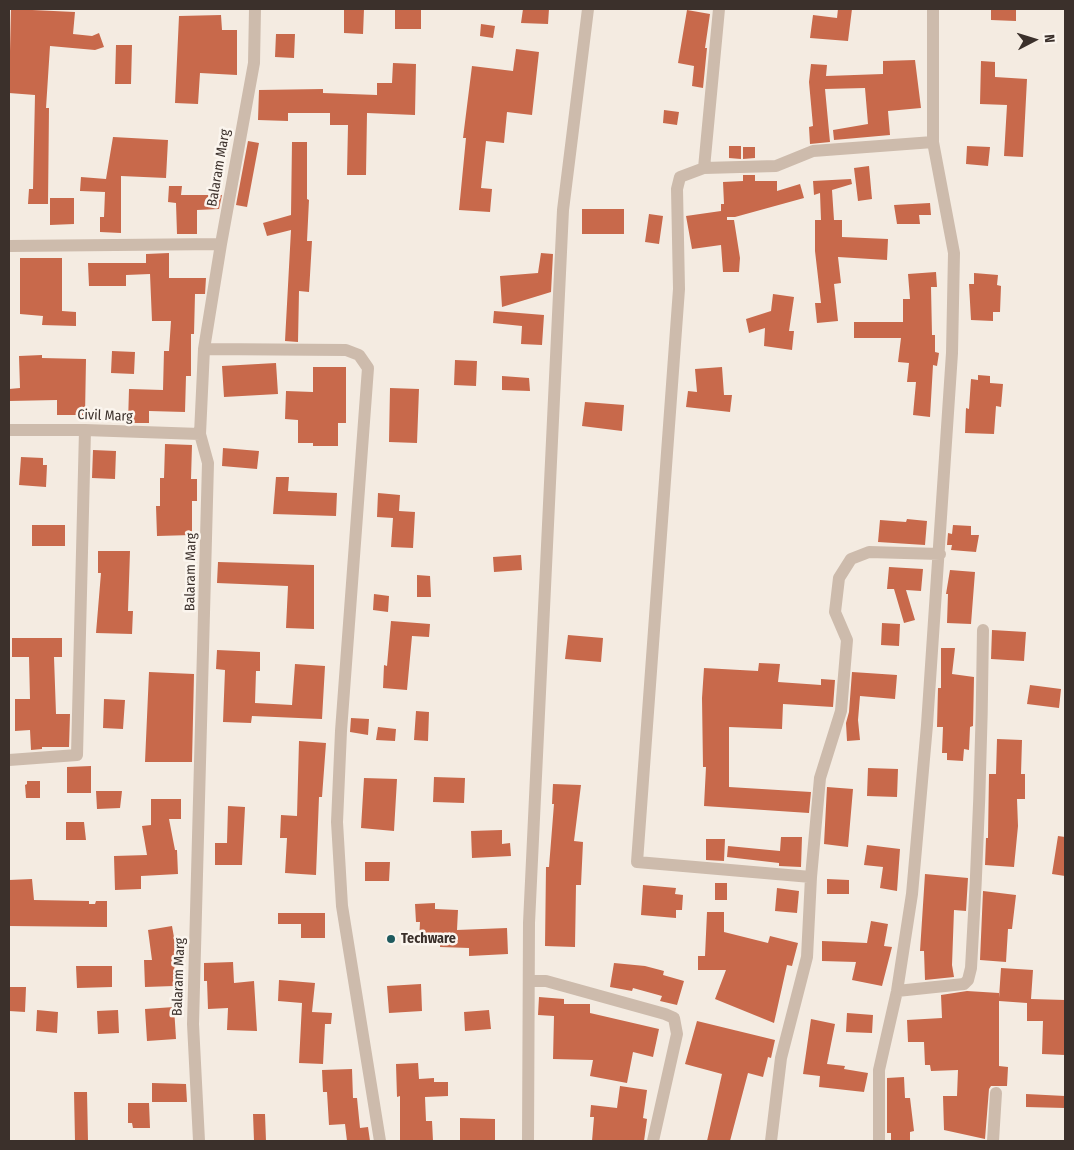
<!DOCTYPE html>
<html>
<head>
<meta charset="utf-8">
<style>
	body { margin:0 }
	#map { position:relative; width:1074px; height:1150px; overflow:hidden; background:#f4ebe1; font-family:"Fira Sans Condensed",sans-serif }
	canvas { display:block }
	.frame { position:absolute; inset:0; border:10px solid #3b302b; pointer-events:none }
	.north { position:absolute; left:1009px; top:15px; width:50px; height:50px; -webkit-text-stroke:4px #fbf5ee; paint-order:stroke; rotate:85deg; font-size:14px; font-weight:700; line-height:20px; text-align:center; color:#3b302b }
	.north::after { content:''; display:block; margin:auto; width:18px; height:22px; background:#3b302b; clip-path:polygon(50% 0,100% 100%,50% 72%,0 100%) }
</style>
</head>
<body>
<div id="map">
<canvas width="1074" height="1150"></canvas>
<div class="frame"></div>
<div class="north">N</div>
</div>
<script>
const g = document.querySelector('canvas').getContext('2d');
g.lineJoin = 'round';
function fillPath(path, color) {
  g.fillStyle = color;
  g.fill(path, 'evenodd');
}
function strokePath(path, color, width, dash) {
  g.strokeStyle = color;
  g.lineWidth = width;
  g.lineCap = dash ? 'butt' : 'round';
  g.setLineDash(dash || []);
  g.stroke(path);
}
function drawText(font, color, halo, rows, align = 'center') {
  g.font = font + ' "Fira Sans Condensed",sans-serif';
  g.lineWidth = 5;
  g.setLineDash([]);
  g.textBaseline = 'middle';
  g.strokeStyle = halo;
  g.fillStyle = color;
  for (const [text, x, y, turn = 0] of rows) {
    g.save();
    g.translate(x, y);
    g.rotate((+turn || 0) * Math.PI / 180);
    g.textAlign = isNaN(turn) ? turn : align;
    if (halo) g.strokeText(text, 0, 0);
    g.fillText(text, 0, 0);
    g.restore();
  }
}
const building = new Path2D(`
	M11,9L75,12L73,34L92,36L99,33L104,47L95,50L50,46L46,108H49L48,204H28L29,189H33L35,95L9,93Z
	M344,9H364L363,34L344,33Z
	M395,9H421V29H395Z
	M523,9H549L548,24L521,23Z
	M838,9H852L848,41L810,38L813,15L837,18Z
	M991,9H1016V21L991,20Z
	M687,10L710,14L705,48H707L703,88L692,86L694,66L678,63Z
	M221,15L222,30H237V75L200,73L198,104L175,103L179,16Z
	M481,24L495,26L493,38L480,36Z
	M276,34H295L294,58L275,57Z
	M116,45H132L131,84H115Z
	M516,49L539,52L532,115L507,112L504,143L486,141L481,188L492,189L490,212L459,210L466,138H463L472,66L513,71Z
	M915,60L921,108L888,111L890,135L834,140L833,130L868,124L865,88L825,89L830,142L810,144L809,127L813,126L809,82L811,64L827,65L826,76L883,74V61Z
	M981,61L995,62V77L1027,79L1023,157L1004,156L1007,105L980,104Z
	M393,63L416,64L415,115L367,113L366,175H347L348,125H330V113H288V121L258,120L259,90L323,89V93L377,95V83H392Z
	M664,110L679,112L677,125L663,123Z
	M113,137L168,140L166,178L121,176V233L100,232V217H104L105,192L80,191L81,177L106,179Z
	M248,141L259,143L247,207L236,205Z
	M292,142H307V199L309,200L307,241H312L309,292L299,291L298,342L285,341L291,230L267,236L263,223L291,215Z
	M729,146H741V159L729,158Z
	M967,146L990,147L988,166L966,164Z
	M743,147H755V158L743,159Z
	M869,166L872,199L858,201L854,168Z
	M743,175H755V181H777V191L800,184L804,198L735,217H727V220H734L740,258L739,272H723L721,245L692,249L686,216L721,211V204H724L723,182L743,181Z
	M851,179L852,184L832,190L834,220H842V237L888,239L887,260L838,257L841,283L834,284L838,321L817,323L815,303H821L815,251V220H821L820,193L814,195L813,181Z
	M169,186H182L181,195H222L219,209L197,210V234H177L176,203L168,202Z
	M50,198H74V224L50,225Z
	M930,203L931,215H919L920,224H897L894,205Z
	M582,209H624V234H582Z
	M649,214L663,216L659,244L645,242Z
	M169,253V278H206L205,294H195L194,334H191V376H186L185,412L149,411V423H128L129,389L163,390L164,351H169L171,321H152L150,274L126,275V286H89L88,263H146V254Z
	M541,253L553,254L551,292L502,307L500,276L538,273Z
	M20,258H62V311L76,312V326L42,325L43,316L20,314Z
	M936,272L937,287H931L932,335H935V352L939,353L937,366L933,365L930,417L913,415L916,382H907L909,363L898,362L901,338H854V322H903V299H910L908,274Z
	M974,273L998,275L997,285L1001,286L1000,312H993V321L971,320L969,284H974Z
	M773,294L794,297L789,331H794L792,350L764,346L765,328L749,333L746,319L771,311Z
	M494,311L544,315L542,345L521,344L522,326L493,323Z
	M112,351L135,352L134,374L111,373Z
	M42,355V358L86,359L85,415H57V400L9,401V389L20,388L19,356Z
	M455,360L477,361L476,386L454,385Z
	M276,363L278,394L224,397L222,366Z
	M313,367H346V423H338V446H313V443H298V420L285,419L286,391L313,392Z
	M722,367L724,395H732L730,412L686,407L688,391L697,392L695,369Z
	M978,375L990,376V383L1003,384L1001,407L996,406L994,434L965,433L966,408L969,409L971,379L978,380Z
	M502,376L529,378L530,391L502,390Z
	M390,388L419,389L417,443L389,442Z
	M585,402L624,405L622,431L582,426Z
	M165,444L192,445L191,479H197V501H192V535L157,536L156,506H160V478H164Z
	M223,448L259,451L257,469L222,466Z
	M93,450L116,451L115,479L92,478Z
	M21,457L43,458V465H47L46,487L19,485Z
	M276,477H289L288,491L337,493L336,516L273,514Z
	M378,493L400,495L399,511L415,512L413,548L391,547L393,518L377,517Z
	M907,519L927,521L925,545L878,542L880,520L906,522Z
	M32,525H65V546H32Z
	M953,525L971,526V535H979L976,552L951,550L952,545H947L948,533L952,534Z
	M98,551H130L128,611H133L132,634L96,633L101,573H98Z
	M521,555L522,570L494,572L493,557Z
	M218,562L314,565V629L286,628L288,586L217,583Z
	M889,567L923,569L921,591L906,590L915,620L904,623L894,589H887Z
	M950,570L975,572L971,624L947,623L948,594H946Z
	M417,575L430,576L431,597H417Z
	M374,594L389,596L388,612L373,610Z
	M391,621L430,624L429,637L412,636L407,690L383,688L384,665L387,666Z
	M882,623L900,624L899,646L881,645Z
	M992,630L1026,632L1024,661L991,659Z
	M568,635L603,638L601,662L565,659Z
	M12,638H62V657H54L56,714H70L69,747H42V749L31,750L30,730L15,731V699H30L29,657H12Z
	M941,648H955L952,674L974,677L973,726L970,727L969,750L964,749L963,761L947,760V753H942L943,727H937L938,688H941Z
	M217,650L260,652V671H256L255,703L292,705L295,664L325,666L322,719L252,716L251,723L223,722L225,670L216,669Z
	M759,663L780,664L778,682L821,685V679L835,680L833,707L783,704L782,729L729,727V787L811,792L809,813L704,806L706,767H703L702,698L704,668L758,671Z
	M149,672L194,674L192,762H145Z
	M852,672L897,675L895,699L860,696L858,720L860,740L847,741L846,723L849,712Z
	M1030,685L1061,689L1059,708L1027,704Z
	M104,699L125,700L123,729L103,728Z
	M416,711L429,712L428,741L414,740Z
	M351,718L369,719L368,735L350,732Z
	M378,727L396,729L395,741L376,740Z
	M997,739L1022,740L1021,774H1025V799H1017L1018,826L1014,867L985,865L986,838H988L989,774H996Z
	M299,741L326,743L322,797H319L316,875L285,873L287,838H280L281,815L297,816Z
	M91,766V793H67V767Z
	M868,768L898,769L897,797L867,796Z
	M434,777L465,778L464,803L433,802Z
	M364,778L397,779L394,831L361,828Z
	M27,781H40V798H26L25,785L27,784Z
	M553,784L581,785L574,841L583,842L581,885H576L575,947L545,946L546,867H549L554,804H552Z
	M827,787L853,789L848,847L824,844Z
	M96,791H122L120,808L97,809Z
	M151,799H181V819H169L175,850H177L178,874L141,876V889L115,890L114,856L147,855L142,826L151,825Z
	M228,806L245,807L242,865H215V843H227Z
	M66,822H84L86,840H66Z
	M502,830V844L510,843L511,856L472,858L471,831Z
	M1058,836L1065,837V876L1052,874Z
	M781,837H802L801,867L779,866V863L727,857L728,846L780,851Z
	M706,839H725L724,861L706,860Z
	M867,845L900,849L897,891L880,888L883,867L864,865Z
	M365,862H390L389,881H365Z
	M925,874L968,878L966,911L954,910L952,965L954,977L925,980L924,951H920Z
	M32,879L34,900L89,901V904H95L96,901H107V927L9,926V880Z
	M827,879L849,880V894H827Z
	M715,883H727V900H715Z
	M643,885L676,888L675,894L683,895L682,910H676V918L641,915Z
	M777,888L799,891L797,913L775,911Z
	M983,891L1016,895L1012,929H1008L1006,962L980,960Z
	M435,903V909L458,910L457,930L507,928L508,954L469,956V948L440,947V942L419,941L420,922H416L415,904Z
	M707,912H724V932L768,943L770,936L798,943L792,966L787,965L774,1023L715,999L726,970H698V956H705Z
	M278,913H325V938H301V924H278Z
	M871,921L888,924L884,946L892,947L882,986L852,980L856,962L822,961V941L867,943Z
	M172,926L175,943L174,986L145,987L144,960H152L148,930Z
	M233,962L234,983L254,981L257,1031L227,1030L228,1008L208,1009L207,981H204V963Z
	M614,963L645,966L664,971L663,975L684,981L677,1005L660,1001L662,996L633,988L632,991L610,987Z
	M76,966H112V987L77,988Z
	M1001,968L1033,970L1031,999L1065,1000V1055L1042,1054L1043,1021H1027V1003L999,1001V1066L1008,1067L1007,1086H991L989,1089L985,1139L944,1130L943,1096H957L958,1070L931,1071L930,1065H925L924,1042H908L907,1020L942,1018L941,995L967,991L999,993V998Z
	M279,980L315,983L312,1012L332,1013L331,1024H325L323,1064L299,1063L302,1003L278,1001Z
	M421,984L422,1011L389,1013L387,986Z
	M9,987H26L25,1012L9,1011Z
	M539,997L564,999V1004H590V1013L659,1029L653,1057L633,1052L627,1083L590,1076L593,1060L553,1059L554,1016L538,1015Z
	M174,1007L176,1039L147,1041L145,1009Z
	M37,1010L58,1012L57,1033L36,1031Z
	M118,1010L119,1033L98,1034L97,1011Z
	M489,1010L491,1029L465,1031L464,1012Z
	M847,1013L873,1015L872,1033L846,1032Z
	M811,1019L835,1024L827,1064L845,1066L844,1069L868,1073L864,1092L819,1087L820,1076L803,1074Z
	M697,1021L775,1040L771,1058L768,1057L763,1077L748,1073L730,1141H707L722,1074L685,1064Z
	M418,1063L419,1079L434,1078V1082H448V1096L425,1097L426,1121H432L433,1141H400V1096L397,1097L396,1064Z
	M352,1069L353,1098H357L360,1128L368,1127L370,1141H347L345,1124L329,1125L327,1092H323L322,1070Z
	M904,1077L905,1098H910L914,1131L910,1132V1141H891V1133H887V1078Z
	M152,1083L186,1084L187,1102H152Z
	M620,1086L647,1090L643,1118L647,1119L644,1141H592L594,1117H590L591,1105L617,1108Z
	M74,1092H87L88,1141H75Z
	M1026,1094L1065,1096V1108L1026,1107Z
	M128,1103H149L150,1128H133L132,1123H128Z
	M253,1114H265L266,1141H254Z
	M460,1118L495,1119V1141L460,1140Z`);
const street = new Path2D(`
	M704,168L719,9
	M9,246L221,244
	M204,349L346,350L359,355L368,368L341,731L337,822L342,906L380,1141
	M9,430H85L200,434
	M9,760L77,755L85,430
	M811,877L637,862L679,289L677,189L680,177L704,168L776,166L813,151L933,142
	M530,981H546L665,1014L674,1018L677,1034L653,1141
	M897,991L964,984L968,980L971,968C978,855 982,742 983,630
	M199,1141L193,1024L208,463L200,434L204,349L221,244L254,63L255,9
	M528,1141L529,923L563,210L588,9
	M771,1141L781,1058L807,957L811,877L820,778L841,711L847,640L835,612L839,578L851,559L869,552L940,554
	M879,1141V1070L897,991L912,894L927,725L952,353L954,253L933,142V9
	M993,1141L996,1093`);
const markers = [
	[391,939,5,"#1f5a5e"]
];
const streetNames = [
	["Balaram Marg",219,168,-80],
	["Civil Marg",105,416,2],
	["Balaram Marg",191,572,-89],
	["Balaram Marg",179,977,-88]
];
const poiNames = [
	["Techware",401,939]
];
fillPath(building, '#c8694b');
strokePath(street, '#cdbbac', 12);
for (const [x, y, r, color] of markers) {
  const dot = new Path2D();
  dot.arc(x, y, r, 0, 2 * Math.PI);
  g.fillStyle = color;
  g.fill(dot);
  strokePath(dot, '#fbf5ee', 2);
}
drawText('14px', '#3b302b', '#fbf5ee', streetNames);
drawText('bold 14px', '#3b302b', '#fbf5ee', poiNames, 'left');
</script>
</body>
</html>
